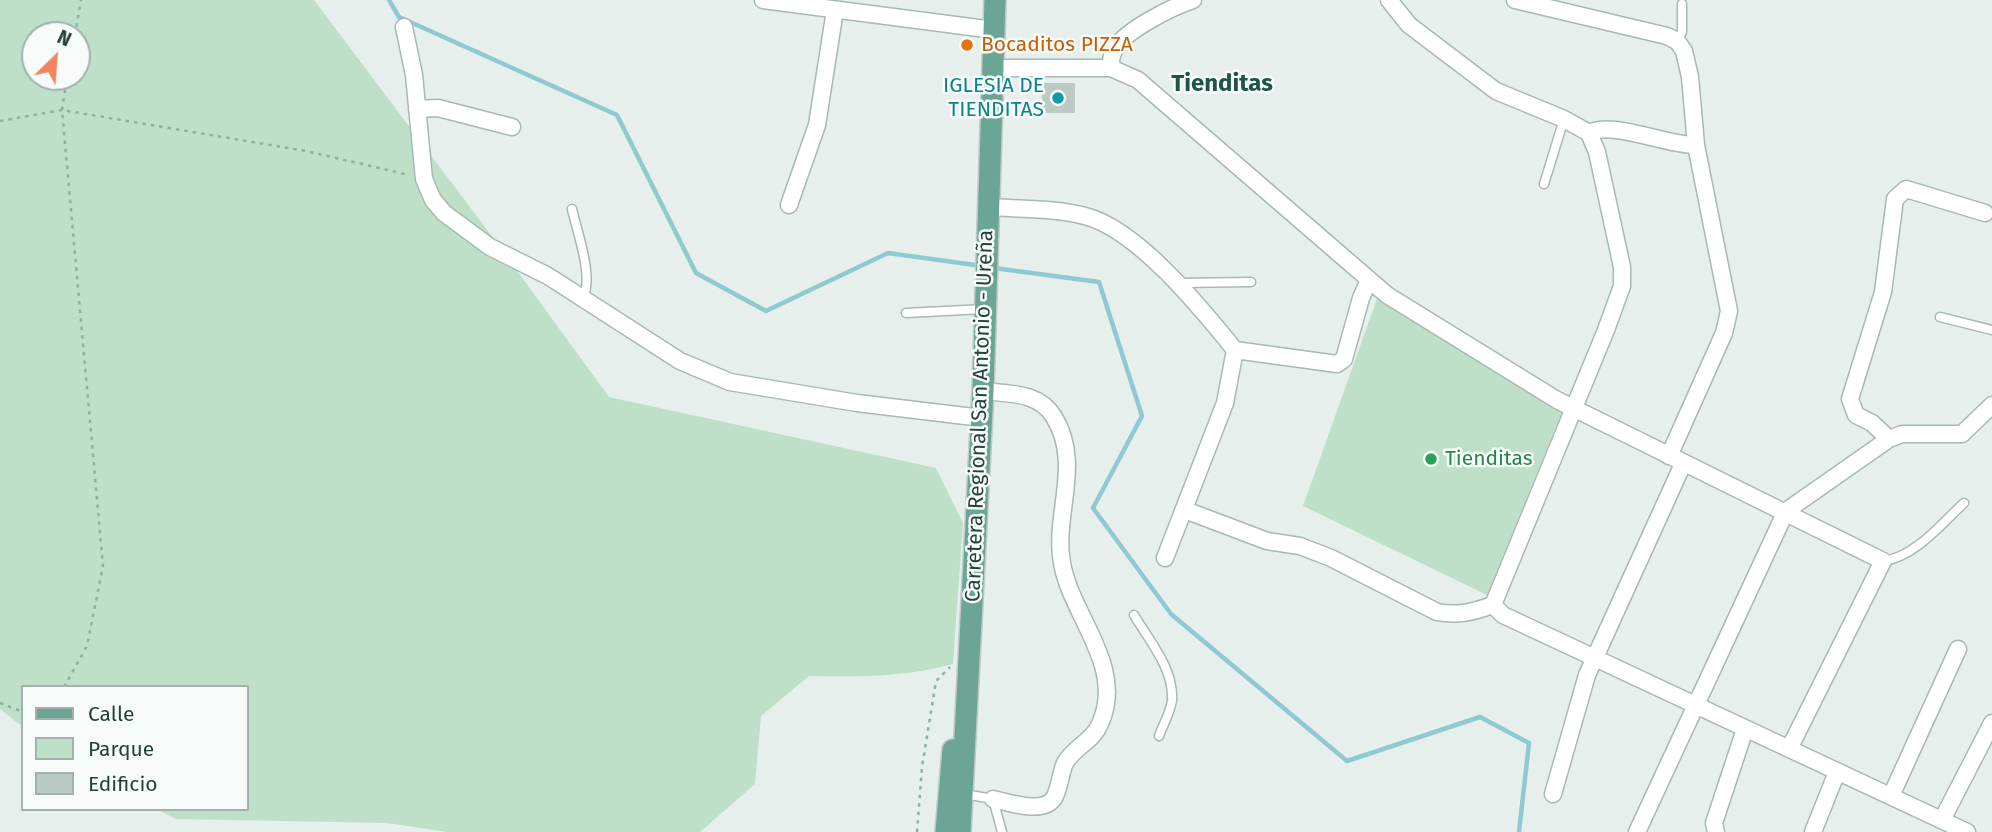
<!DOCTYPE html>
<html>
<head>
<meta charset="utf-8">
<style>
	body { margin:0 }
	#map { position:relative; width:1992px; height:832px; overflow:hidden; background:#e6efeb; font-family:"Fira Sans",sans-serif }
	canvas { display:block }
	.legend { position:absolute; left:21px; top:685px; width:228px; height:126px; box-sizing:border-box; background:#f7fbf9; border:2px solid #a3b1ad; margin:0; padding:9px 12px; list-style:none; font-size:21px; color:#24423a }
	.legend li { display:flex; align-items:center; gap:14px; height:35px }
	.legend b { width:35px; border:2px solid #a3b1ad }
	.north { position:absolute; left:21px; top:21px; width:70px; height:70px; box-sizing:border-box; background:#f7fbf9; border:2px solid #a3b1ad; border-radius:50%; rotate:25deg; font-size:19px; font-weight:700; line-height:28px; text-align:center; color:#24423a }
	.north::after { content:''; display:block; margin:auto; width:24px; height:32px; background:#f4845f; clip-path:polygon(50% 0,100% 100%,50% 72%,0 100%) }
</style>
</head>
<body>
<div id="map">
<canvas width="1992" height="832"></canvas>
<ul class="legend">
<li><b style="height:9px;background:#6aa596"></b>Calle</li>
<li><b style="height:19px;background:#bfe0c8"></b>Parque</li>
<li><b style="height:19px;background:#bbcac4"></b>Edificio</li>
</ul>
<div class="north">N</div>
</div>
<script>
const g = document.querySelector('canvas').getContext('2d');
g.lineJoin = 'round';
function fillPath(path, color) {
  g.fillStyle = color;
  g.fill(path, 'evenodd');
}
function strokePath(path, color, width, dash) {
  g.strokeStyle = color;
  g.lineWidth = width;
  g.lineCap = dash ? 'butt' : 'round';
  g.setLineDash(dash || []);
  g.stroke(path);
}
function drawText(font, color, halo, rows, align = 'center') {
  g.font = font + ' "Fira Sans",sans-serif';
  g.lineWidth = 5;
  g.setLineDash([]);
  g.textBaseline = 'middle';
  g.strokeStyle = halo;
  g.fillStyle = color;
  for (const [text, x, y, turn = 0] of rows) {
    g.save();
    g.translate(x, y);
    g.rotate((+turn || 0) * Math.PI / 180);
    g.textAlign = isNaN(turn) ? turn : align;
    if (halo) g.strokeText(text, 0, 0);
    g.fillText(text, 0, 0);
    g.restore();
  }
}
const green = new Path2D(`
	M0,0H314L488,231L609,397L936,468L963,523L953,664C906,677 858,677 809,676L761,716L755,784L700,832H447L387,823L176,819L156,809H247V687H23V727L0,709ZM35,35H77V77H35Z
	M1378,296L1562,412L1487,595L1303,506Z`);
const stream = new Path2D(`
	M389,0L399,17L617,115L696,273L766,311L888,253L982,266
	M994,268L1099,282L1142,416L1093,508L1171,614L1347,761L1480,717L1529,743L1519,832`);
const building = new Path2D(`
	M1042,83H1075V113H1042Z`);
const path = new Path2D(`
	M75,35L81,0
	M0,121L62,110L306,151L409,175
	M64,687L87,646L103,566L62,110L67,77
	M0,703L23,712
	M917,832L922,767L936,681L950,667`);
const service = new Path2D(`
	M1677,41L1682,32V4
	M1544,184L1564,119
	M572,209C577,231 594,278 583,297
	M1179,283L1251,282
	M906,313L984,309
	M1940,317L1992,330
	M1883,561C1915,557 1941,524 1964,503
	M1134,615C1149,640 1174,669 1172,700C1171,711 1163,725 1159,736
	M964,794L993,799L1002,832`);
const minor = new Path2D(`
	M763,0L994,30
	M1515,0L1667,36L1677,41L1684,51L1690,77L1696,145L1729,311L1724,333L1669,456
	M404,27L414,75L424,179L433,200L444,213L490,247L548,276L680,361L730,382L857,403L982,418
	M993,68H1111L1138,80L1387,295L1557,400L1883,561L1789,749
	M1111,68C1111,60 1111,54 1116,47C1128,29 1172,7 1193,0
	M417,109L438,108L512,127
	M1589,133C1613,120 1667,146 1696,145
	M789,205L817,125L835,10
	M989,207C1019,209 1055,208 1085,216C1137,229 1201,308 1235,350L1225,403L1165,558
	M1235,350L1337,364L1344,359L1361,298L1369,280
	M983,391C1010,394 1039,392 1054,417C1083,464 1053,515 1062,563C1071,616 1126,666 1100,724C1093,741 1074,747 1065,763C1060,774 1060,788 1054,798C1043,815 1008,802 993,799
	M1889,439L1872,423L1856,415L1850,399L1883,292L1895,199L1906,189L1985,213
	M1185,510L1267,541L1300,546L1331,558L1437,612C1458,616 1473,612 1493,605L1606,330L1622,286V267L1597,152L1589,133L1564,119L1496,91L1409,25L1389,0
	M1493,605L1503,615L1967,832
	M1553,794L1587,675L1683,464
	M1891,796L1958,649
	M1942,820L1992,723
	M1637,832L1786,511L1889,439L1902,434H1962L1992,405
	M1716,832L1714,823L1745,729
	M1813,832L1837,772`);
const primary = new Path2D(`
	M946,832L953,750
	M960,832L983,391L995,0`);
const markers = [
	[967,45,7,"#e8710a"],
	[1058,98,7,"#0f9aa8"],
	[1431,459,7,"#2e9e5b"]
];
const foodNames = [
	["Bocaditos PIZZA",981,45]
];
const cultureNames = [
	["IGLESIA DE",1044,86],
	["TIENDITAS",1044,110]
];
const streetNames = [
	["Carretera Regional San Antonio - Ureña",980,416,-88]
];
const leisureNames = [
	["Tienditas",1445,459]
];
const quarterNames = [
	["Tienditas",1222,84]
];
fillPath(green, '#bfe0c8');
strokePath(stream, '#8ec9d4', 4.5);
fillPath(building, '#bbcac4');
strokePath(service, '#a8b8b2', 11);
strokePath(minor, '#a8b8b2', 19);
strokePath(primary, '#c2cac8', 24);
strokePath(path, '#86b3a5', 2.5, [3.5, 5]);
strokePath(service, '#fff', 8);
strokePath(minor, '#fff', 16);
strokePath(primary, '#6aa596', 21);
for (const [x, y, r, color] of markers) {
  const dot = new Path2D();
  dot.arc(x, y, r, 0, 2 * Math.PI);
  g.fillStyle = color;
  g.fill(dot);
  strokePath(dot, '#f7fbf9', 2.5);
}
drawText('21px', '#c56008', '#f7fbf9', foodNames, 'left');
drawText('21px', '#0d838f', '#f7fbf9', cultureNames, 'right');
drawText('21px', '#24423a', '#f7fbf9', streetNames);
drawText('21px', '#27864d', '#f7fbf9', leisureNames, 'left');
drawText('bold 24px', '#1f5548', '#f7fbf9', quarterNames);
</script>
</body>
</html>
